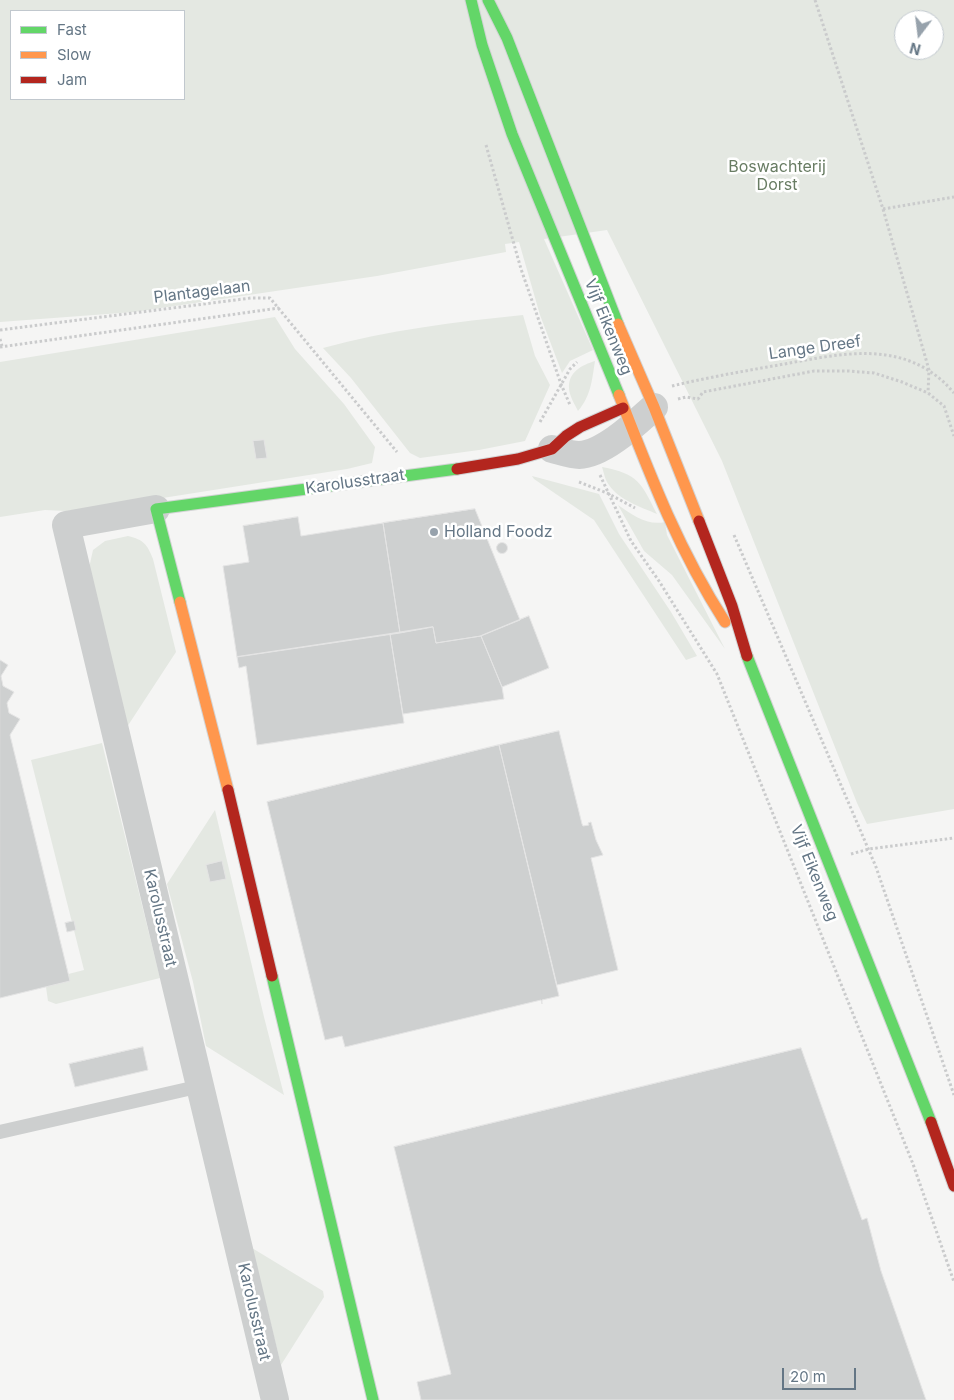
<!DOCTYPE html>
<html>
<head>
<meta charset="utf-8">
<style>
	body { margin:0 }
	#map { position:relative; width:954px; height:1400px; overflow:hidden; background:#f5f5f4; font-family:Inter,sans-serif }
	canvas { display:block }
	.legend { position:absolute; left:10px; top:10px; width:175px; height:90px; box-sizing:border-box; background:#fff; border:1px solid #c1c8ce; margin:0; padding:6px 9px; list-style:none; font-size:15px; color:#647685 }
	.legend li { display:flex; align-items:center; gap:10px; height:25px }
	.legend b { width:25px; border:1px solid #c1c8ce }
	.north { position:absolute; left:894px; top:10px; width:50px; height:50px; box-sizing:border-box; background:#fff; border:1px solid #c1c8ce; border-radius:50%; rotate:195deg; font-size:14px; font-weight:700; line-height:20px; text-align:center; color:#647685 }
	.north::after { content:''; display:block; margin:auto; width:18px; height:22px; background:#97a2ac; clip-path:polygon(50% 0,100% 100%,50% 72%,0 100%) }
	.scale { position:absolute; left:782px; top:1368px; width:74px; height:22px; box-sizing:border-box; border:2px solid #647685; border-top:0; padding-left:6px; font-size:15px; line-height:18px; white-space:nowrap; color:#647685; -webkit-text-stroke:4px #fff; paint-order:stroke }
</style>
</head>
<body>
<div id="map">
<canvas width="954" height="1400"></canvas>
<ul class="legend">
<li><b style="height:6px;background:#63d668"></b>Fast</li>
<li><b style="height:6px;background:#ff974d"></b>Slow</li>
<li><b style="height:6px;background:#b3261e"></b>Jam</li>
</ul>
<div class="north">N</div>
<div class="scale">20 m</div>
</div>
<script>
const g = document.querySelector('canvas').getContext('2d');
g.lineJoin = 'round';
function fillPath(path, color) {
  g.fillStyle = color;
  g.fill(path, 'evenodd');
}
function strokePath(path, color, width, dash) {
  g.strokeStyle = color;
  g.lineWidth = width;
  g.lineCap = dash ? 'butt' : 'round';
  g.setLineDash(dash || []);
  g.stroke(path);
}
function drawText(font, color, halo, rows, align = 'center') {
  g.font = font + ' Inter,sans-serif';
  g.lineWidth = 5;
  g.setLineDash([]);
  g.textBaseline = 'middle';
  g.strokeStyle = halo;
  g.fillStyle = color;
  for (const [text, x, y, turn = 0] of rows) {
    g.save();
    g.translate(x, y);
    g.rotate((+turn || 0) * Math.PI / 180);
    g.textAlign = isNaN(turn) ? turn : align;
    if (halo) g.strokeText(text, 0, 0);
    g.fillText(text, 0, 0);
    g.restore();
  }
}
const green = new Path2D(`
	M0,0H954V809L867,824L857,803L722,461L607,230L544,239L593,350L570,361L562,373L540,315L519,242L505,244L506,252L377,276L134,312L0,322ZM11,11H184V99H11ZM904,20H934V50H904Z
	M523,315L535,356L550,385L525,441L479,450L420,458L410,453L351,378L323,348C388,330 455,322 523,315Z
	M275,317L295,349L344,404L375,447L372,463L347,469L99,508L66,511L45,510L0,517V362Z
	M595,361C592,380 591,396 578,411C575,405 569,395 569,388C568,372 582,365 595,361Z
	M602,467C639,474 641,483 657,514C641,507 619,500 609,485C605,480 604,473 602,467Z
	M532,476L599,494L619,534L671,612L697,656L686,660L594,520L534,479Z
	M618,505C633,515 647,526 665,522L667,535L725,649L672,575L644,551Z
	M128,536C144,540 147,544 153,559L176,652L127,727L89,568L93,550L105,541Z
	M102,743L160,978L56,1004L48,1001L45,980L84,970L31,760Z
	M215,810L264,1017L284,1095L206,1046L193,982L167,884Z
	M252,1248L323,1291L324,1297L281,1365Z`);
const building = new Path2D(`
	M264,440L267,458L256,459L253,441Z
	M475,509L520,620L481,636L436,643L433,627L400,633L383,523Z
	M298,517L301,536L383,523L400,633L237,657L223,566L249,562L243,526Z
	M496.5 548a5.5 5.5 0 1 1 11 0a5.5 5.5 0 1 1-11 0Z
	M529,616L549,668L502,687L481,636Z
	M433,627L436,643L481,636L502,687L504,699L403,714L390,634Z
	M390,634L404,723L257,745L246,666L239,668L237,657Z
	M0,660L8,665L1,676L3,686L14,692L7,703L9,713L20,719L10,735L70,981L0,998Z
	M559,731L582,824L583,826L589,825L588,823L591,822L596,840L603,855L591,858L618,970L557,985L499,745Z
	M499,745L559,996L542,1000V1004L541,1000L345,1047L342,1036L325,1040L267,802Z
	M222,861L226,879L210,882L206,865Z
	M74,921L76,930L67,932L65,923Z
	M143,1047L148,1070L75,1087L69,1064Z
	M801,1048L862,1220L867,1218L881,1271L926,1400H421L417,1382L451,1374L394,1147Z`);
const path = new Path2D(`
	M815,0L883,209L929,370L928,393
	M486,145L521,269L561,384L570,405
	M883,209L954,197
	M0,330L251,298H270L397,452
	M0,339L2,346
	M0,347L279,308
	M672,386C705,378 739,372 773,366C837,355 905,335 954,393
	M678,399L686,397L698,399L703,392L814,371H848L874,373L902,382L928,393L944,406L954,436
	M540,422L570,369L577,362
	M600,475L631,541L659,581L717,674L913,1164L954,1282
	M579,482L607,493L635,508
	M734,535L876,867L954,1095
	M851,854L869,849L954,838`);
const lane = new Path2D(`
	M0,1132L201,1086`);
const street = new Path2D(`
	M552,449C560,451 571,455 579,455C604,454 636,423 654,407
	M156,509L66,525L275,1400`);
const fast = new Path2D(`
	M471,0L482,45L512,134L619,395
	M488,0L507,38L618,324
	M180,602L156,509L457,469
	M747,656L931,1122
	M272,976L373,1400`);
const slow = new Path2D(`
	M618,324L654,407L699,521
	M619,395C650,475 678,549 725,622
	M180,602L228,790`);
const jam = new Path2D(`
	M457,469L518,459L552,449L566,436L580,427L623,408
	M699,521L732,606L747,656
	M228,790L272,976
	M931,1122L954,1186`);
const markers = [
	[434,532,5,"#97a2ac"]
];
const parkNames = [
	["Boswachterij",777,167],
	["Dorst",777,185]
];
const streetNames = [
	["Plantagelaan",202,292,-7],
	["Vijf Eikenweg",608,327,68],
	["Lange Dreef",815,348,-8],
	["Karolusstraat",355,482,-8],
	["Vijf Eikenweg",814,873,68],
	["Karolusstraat",160,918,77],
	["Karolusstraat",254,1312,77]
];
const poiNames = [
	["Holland Foodz",444,532]
];
fillPath(green, '#e4e8e2');
fillPath(building, '#ced0d0');
strokePath(building, '#e4e4e4', 1);
strokePath(fast, '#d2d3d4', 13);
strokePath(slow, '#d2d3d4', 13);
strokePath(jam, '#d2d3d4', 13);
strokePath(path, '#cacbcc', 3, [2.5, 2.5]);
strokePath(lane, '#cdcfcf', 14);
strokePath(street, '#cdcfcf', 28);
strokePath(fast, '#63d668', 11);
strokePath(slow, '#ff974d', 11);
strokePath(jam, '#b3261e', 11);
for (const [x, y, r, color] of markers) {
  const dot = new Path2D();
  dot.arc(x, y, r, 0, 2 * Math.PI);
  g.fillStyle = color;
  g.fill(dot);
  strokePath(dot, '#fff', 2);
}
drawText('16px', '#687c63', '#fff', parkNames);
drawText('16px', '#647685', '#fff', streetNames);
drawText('16px', '#647685', '#fff', poiNames, 'left');
</script>
</body>
</html>
